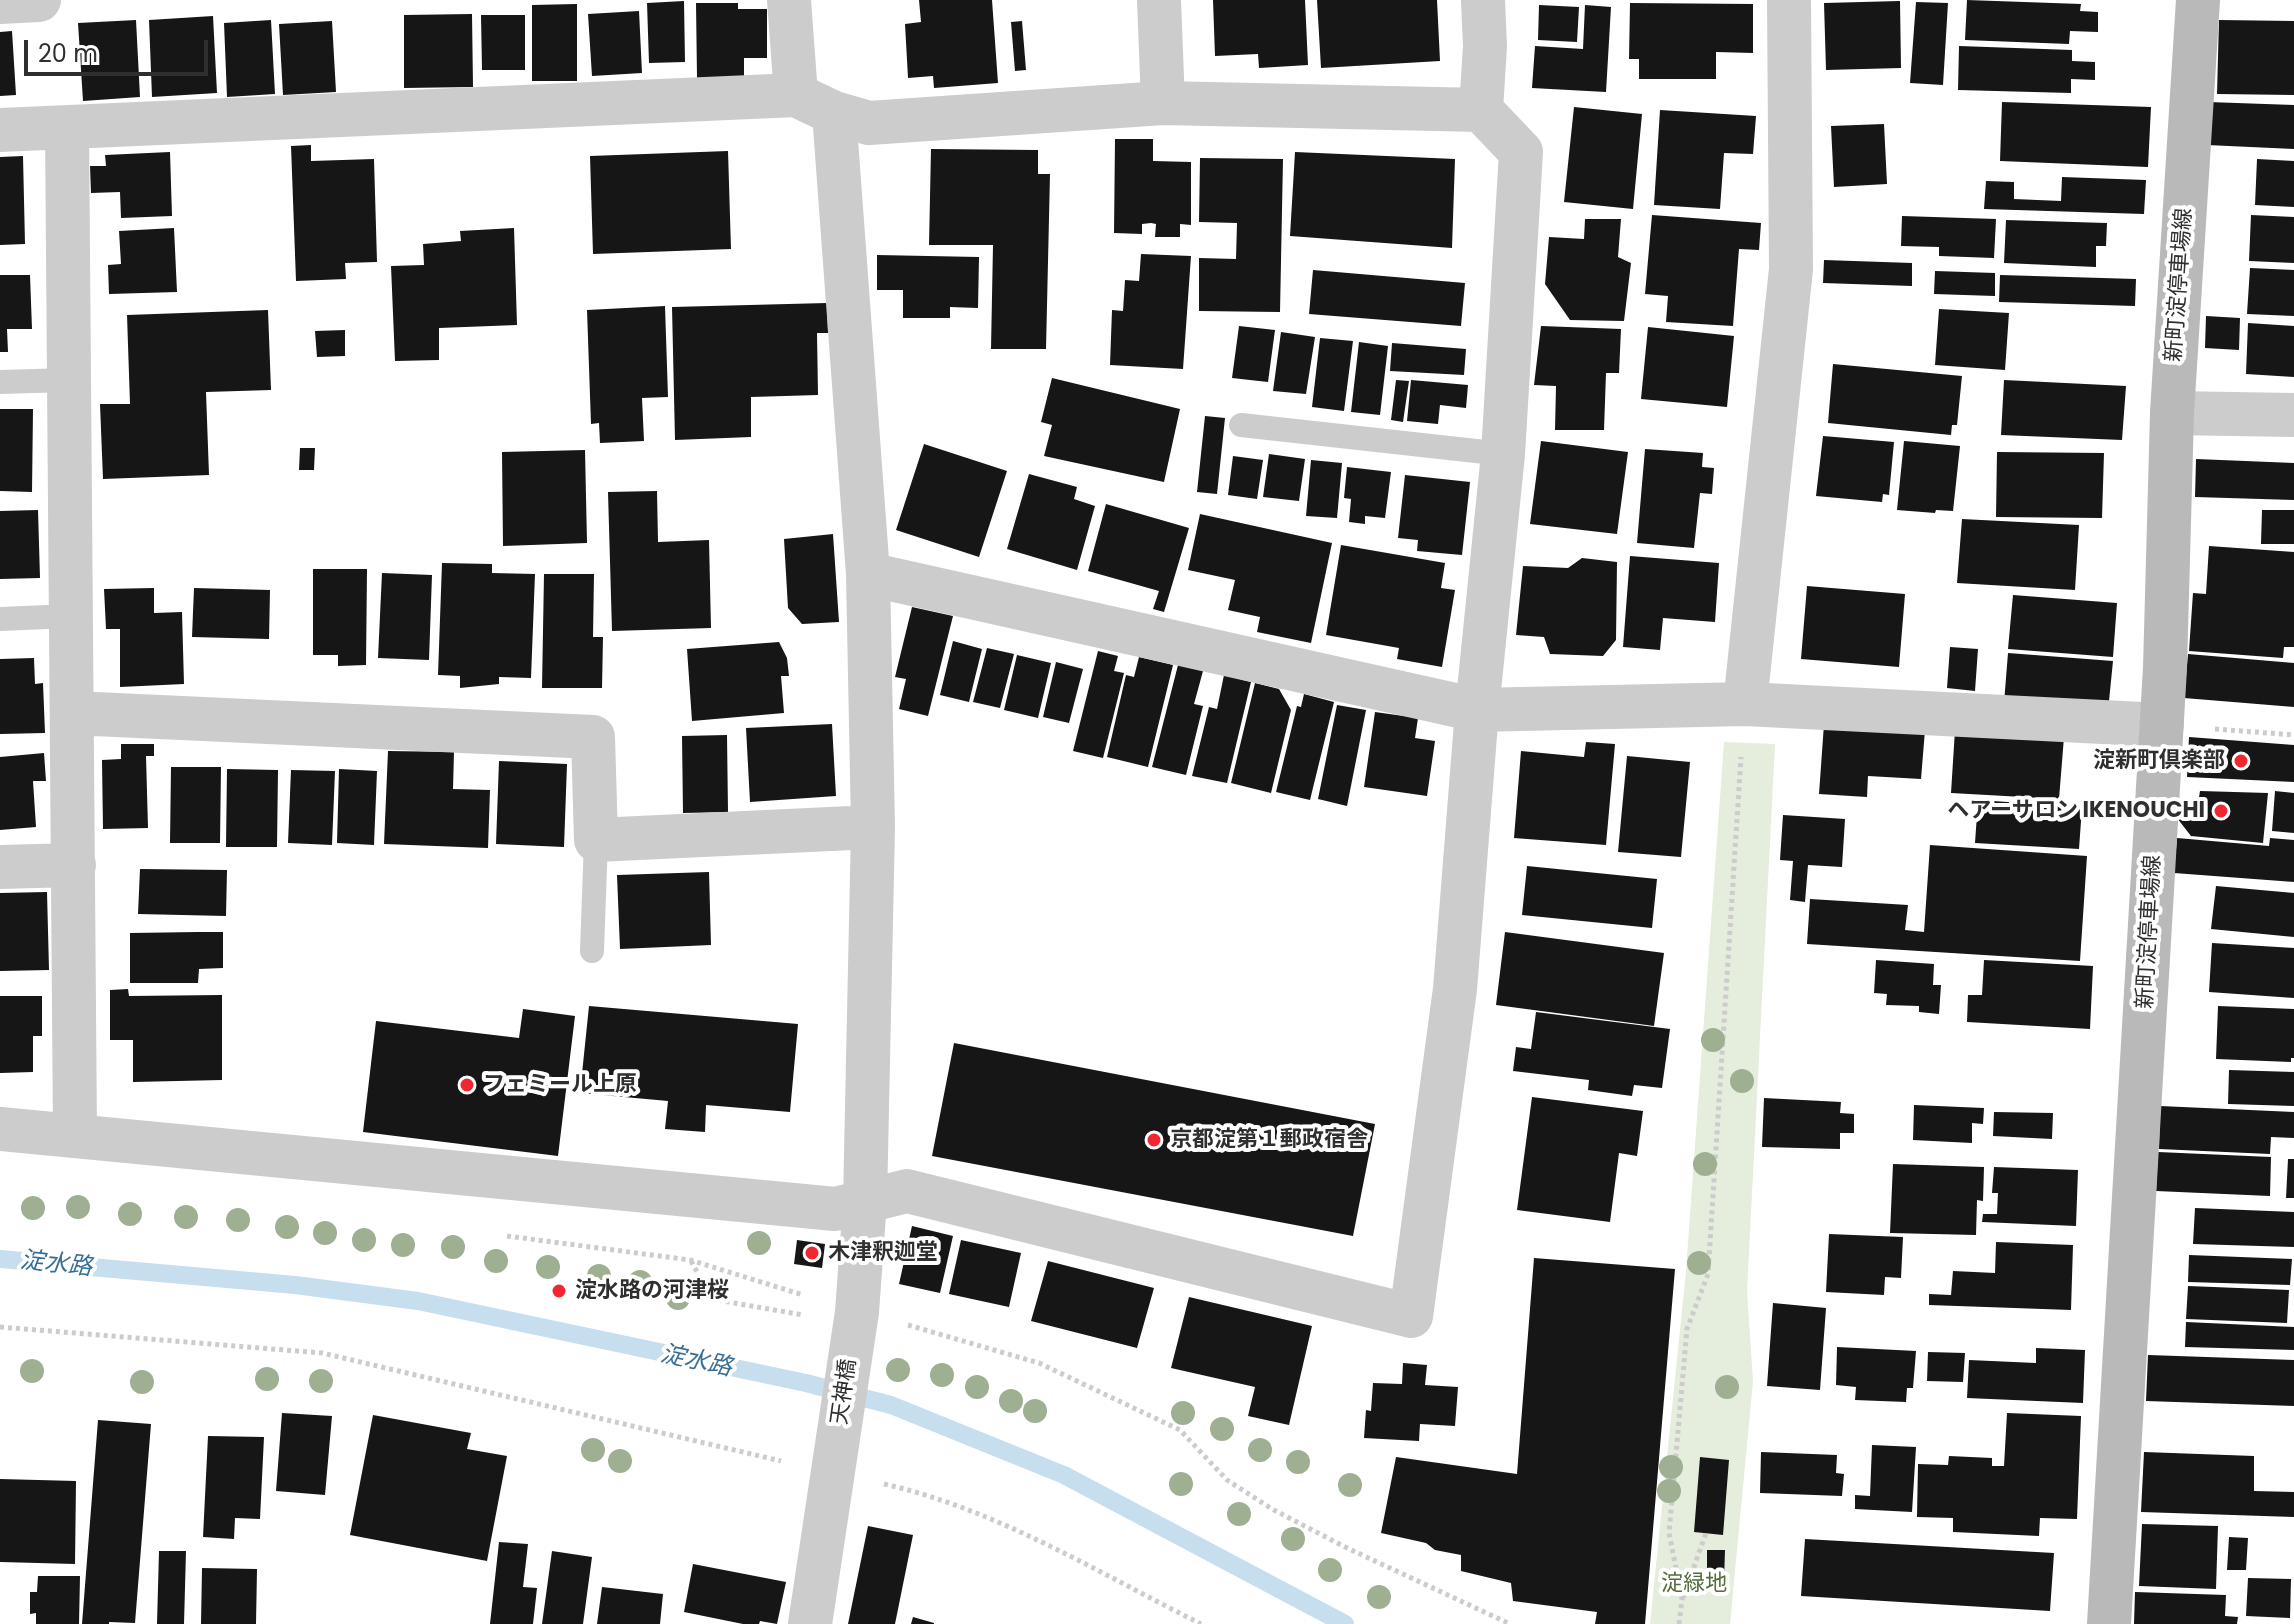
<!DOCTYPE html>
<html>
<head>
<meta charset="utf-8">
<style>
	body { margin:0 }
	#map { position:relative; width:2294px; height:1624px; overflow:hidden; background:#fff; font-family:Poppins,sans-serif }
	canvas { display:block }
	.scale { position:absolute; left:24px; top:40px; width:184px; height:36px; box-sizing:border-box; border:4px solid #2f2f2f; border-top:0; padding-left:10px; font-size:24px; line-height:28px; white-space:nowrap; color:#2f2f2f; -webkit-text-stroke:6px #fff; paint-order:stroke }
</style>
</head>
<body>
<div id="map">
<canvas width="2294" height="1624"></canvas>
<div class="scale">20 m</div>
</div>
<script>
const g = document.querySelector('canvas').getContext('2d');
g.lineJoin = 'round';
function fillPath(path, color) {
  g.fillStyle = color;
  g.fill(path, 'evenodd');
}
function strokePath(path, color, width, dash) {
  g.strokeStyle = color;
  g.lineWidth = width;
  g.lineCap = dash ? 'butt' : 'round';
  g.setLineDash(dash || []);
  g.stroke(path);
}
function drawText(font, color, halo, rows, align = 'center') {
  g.font = font + ' Poppins,"Noto Sans JP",sans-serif';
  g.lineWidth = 8;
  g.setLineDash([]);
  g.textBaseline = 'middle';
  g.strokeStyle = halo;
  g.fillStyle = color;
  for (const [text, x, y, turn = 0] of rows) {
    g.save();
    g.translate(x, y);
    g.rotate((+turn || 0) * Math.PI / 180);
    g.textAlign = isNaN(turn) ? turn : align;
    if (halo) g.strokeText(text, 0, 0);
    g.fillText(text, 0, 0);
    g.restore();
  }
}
const green = new Path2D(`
	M1724,742L1775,744L1747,1291L1753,1381L1730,1624H1650L1686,1271Z`);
const stream = new Path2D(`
	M0,1259L295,1285L418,1301L806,1383L891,1405L1064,1475L1345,1624`);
const building = new Path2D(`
	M919,0H992L998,83L934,88L933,76L908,78L905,24L921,22Z
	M1213,0H1305L1308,65L1259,68L1258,54L1215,56Z
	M1317,0H1437L1440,61L1321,68Z
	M1967,0L2081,4L2080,11L2098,12V32L2070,31L2069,44L1965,40Z
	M684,1L685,62L649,63L647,3Z
	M1900,1L1901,68L1826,70L1824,3Z
	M1916,2L1948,3L1943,85L1910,83Z
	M696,3H738V9H767V58H744V77L697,78Z
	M1630,3L1753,4V53L1716,52V79H1639V59H1629Z
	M577,4V81H532V5Z
	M1539,5L1579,7L1577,42L1538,40Z
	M1585,5L1611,7L1606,92L1532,88L1535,46L1583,49Z
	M639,11L642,73L592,76L588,14Z
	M472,14L473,87L404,88V15Z
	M481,15H525V70H482Z
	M213,16L217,93L152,97L149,20Z
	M136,20L140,97L83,101L78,23Z
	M271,20L275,94L227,97L224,23Z
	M2219,20L2294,21V95L2217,94Z
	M332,21L336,92L283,95L279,24Z
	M1022,21L1026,70L1015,71L1011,22Z
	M12,31L16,95L0,96V32Z
	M1959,46L2072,50V61L2095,62V80L2071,79V93L1958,90Z
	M2002,102L2151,107L2148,167L2000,161Z
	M2208,102L2294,105V149L2207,145Z
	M1574,107L1642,114L1633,209L1564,202Z
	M1660,110L1756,116L1753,154L1724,153L1720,209L1654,205Z
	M1884,124L1887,184L1834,187L1831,126Z
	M1115,139H1153V161L1191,162V225L1180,224V237H1155L1156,224L1151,223L1142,224V234L1114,233Z
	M311,145V161L374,159L377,262L345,263L346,279L296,281L291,146Z
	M931,149L1038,150V174H1050L1046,349H991L993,245H929Z
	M728,151L731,249L593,254L590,156Z
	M170,152L172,216L121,218L120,192L91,193L90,166H106L105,155Z
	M1295,152L1455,159L1452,248L1290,236Z
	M23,156L25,244L0,245V157Z
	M1200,158L1283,159L1280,312L1199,311V258L1236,259L1237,223L1199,222Z
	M2257,159L2294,161V207L2255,205Z
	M2062,177L2146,180L2144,214L1984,209L1986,181L2014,182V199L2061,201Z
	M1652,215L1761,223L1759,250L1739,249L1733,326L1666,322L1668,296L1645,294Z
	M2251,215L2294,217V263L2249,261Z
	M1902,216L1996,219L1994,258L1939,256V247L1901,246Z
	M1585,219H1621L1618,257L1631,263L1624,321L1570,320L1545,284L1549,237L1584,239Z
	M2006,220L2107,223L2106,246H2096V267L2004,263Z
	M174,228L177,292L109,294L108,265L121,264L119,231Z
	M514,228L517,325L439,328V360L395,361L391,266L424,265L423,244L461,241L460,231Z
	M1141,254L1191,256L1183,369L1110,365L1112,310L1123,311L1125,280L1139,281Z
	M877,255L979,257L978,308L950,307V318H903V290H877Z
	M1824,260L1912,263V286L1823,283Z
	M2250,268L2294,270V316L2247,314Z
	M1313,270L1465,283L1461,326L1309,314Z
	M1935,271L1995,273V296L1934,294Z
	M0,275H30L32,329H7L8,352H0Z
	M2000,275L2136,279L2135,306L1999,302Z
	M827,303L828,333H817L818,395L751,397V437L675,440L672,307Z
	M665,306L668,397L642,398L644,441L600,443L599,423L591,424L587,310Z
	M1939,309L2009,313L2005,370L1935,365Z
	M268,310L271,390L206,392L209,475L103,479L100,404H130L127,315Z
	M2206,316L2240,318L2239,350L2205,348Z
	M2248,323L2294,326V377L2246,374Z
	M1239,326L1275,330L1268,382L1232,378Z
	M1541,326L1621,329L1619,373H1606L1604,430H1555L1556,386L1534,385Z
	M1648,327L1734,336L1727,407L1641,399Z
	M345,330V356L317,357L315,331Z
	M1281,332L1315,337L1306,394L1273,391Z
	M1320,338L1353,341L1344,411L1312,407Z
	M1359,342L1388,346L1380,415L1351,412Z
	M1392,343L1466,349L1464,375L1390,371Z
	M1833,364L1962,376L1957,425H1952L1951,435L1828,423Z
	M1052,378L1180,409L1164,482L1044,456L1052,425L1041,422Z
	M1396,380L1409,381L1403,422L1391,420Z
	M1411,380L1468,385L1466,408L1440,405L1438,424L1407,421Z
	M2004,380L2126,386L2122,440L2001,435Z
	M0,409H33L32,492L0,491Z
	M1205,416L1225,418L1217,494L1197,492Z
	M1823,436L1894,442L1889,495L1883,494L1882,502L1816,496Z
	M1541,441L1628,452L1617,534L1530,524Z
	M1904,441L1960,446L1953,511L1936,510L1935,513L1897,510Z
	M924,444L1007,471L979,557L896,530Z
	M300,448H315L314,470H299Z
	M1645,449L1703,453L1702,467L1714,468L1712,494L1700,493L1694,548L1637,543Z
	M585,450L587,543L503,546L502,452Z
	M1997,452L2104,453L2102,518L1996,517Z
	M1269,454L1305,459L1299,501L1263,497Z
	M1233,456L1263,460L1257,499L1228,495Z
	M2196,459L2294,463V500L2195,497Z
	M1311,460L1342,463L1337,518L1306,516Z
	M1347,467L1391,472L1385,518L1365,516V524L1349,522L1351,499L1344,498Z
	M1029,474L1077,487L1074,499L1095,506L1077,570L1007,549Z
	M1405,475L1470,482L1462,555L1417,551L1418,540L1398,538Z
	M657,491L658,542L709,540L711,628L612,631L608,492Z
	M1106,504L1189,528L1164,612L1153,609L1159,591L1088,571Z
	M38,510L40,578L0,579V511Z
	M2262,510H2294V544H2261Z
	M1200,514L1332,543L1311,643L1257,632L1260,617L1228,610L1235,580L1188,570Z
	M1962,519L2079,525L2075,590L1957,583Z
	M833,534L839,622L802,624L788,608L784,539Z
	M1341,545L1445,563L1441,588L1455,590L1442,667L1397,659L1399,648L1326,635Z
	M2209,546L2294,552V647H2284L2283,658L2189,651L2193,593L2206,594Z
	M1630,556L1719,563L1715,622L1663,618L1660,650L1623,647Z
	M1582,558L1617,562L1616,640L1603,656L1550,654L1544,637L1516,635L1523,566L1568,568Z
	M442,563L492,564V573L535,574L531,678L499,677V684L460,688V676L438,675Z
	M313,569H367L366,665L338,666V655H313Z
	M382,573L432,575L429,660L378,658Z
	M544,574H594L593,637H603L602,688H542Z
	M1807,586L1905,594L1899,667L1801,659Z
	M154,588V613L182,612L184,684L120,687V629H106L104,589Z
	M194,588L270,590L269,639L192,637Z
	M2013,595L2117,603L2113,657L2008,649Z
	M912,607L953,616L928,716L899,709L906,679L895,677Z
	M953,641L982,649L969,702L940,695Z
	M779,642L787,658L789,676H781L784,713L692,721L687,649Z
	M1950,647L1978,649L1975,691L1947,688Z
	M987,648L1014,654L1000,708L973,702Z
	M1098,651L1118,656L1114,671L1124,673L1103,758L1073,751Z
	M2008,653L2113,661L2108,711L2004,703Z
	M2188,654L2294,663V707L2184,698Z
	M1017,655L1051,663L1038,718L1004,710Z
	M1139,657L1173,665L1148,767L1107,757L1126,675L1134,677Z
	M34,658L35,684L43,683L45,733L0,734V659Z
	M1056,662L1083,669L1069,723L1043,717Z
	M1178,665L1203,671L1194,704L1203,706L1186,775L1152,767Z
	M1224,675L1251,682L1227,783L1192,776L1209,707L1217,709Z
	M1255,683L1279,689L1291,710L1271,793L1231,783Z
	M1304,694L1334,702L1310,800L1276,792L1297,706L1301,707Z
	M1337,705L1366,710L1347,806L1318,799Z
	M1375,712L1418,718L1415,738L1435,741L1427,796L1364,787Z
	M832,724L836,796L750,802L746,728Z
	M1824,724L1925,730L1921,779L1868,776L1867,797L1819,794Z
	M1955,730L2064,737L2059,799L1951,793Z
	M727,735L728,812L683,813L682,736Z
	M2189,737L2294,745V782L2187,777Z
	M1586,742L1615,744L1606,845L1514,838L1521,751L1584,757Z
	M121,744H154V756H146L148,828L103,829L102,760L121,759Z
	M388,751L454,752L453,789L490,790L488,848L384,844Z
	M44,753L46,781H33L36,827L0,830V757Z
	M1627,756L1690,762L1681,857L1618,852Z
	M499,761L567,764L564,847L496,844Z
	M171,767H221L220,843H170Z
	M227,769L278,770L277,847H226Z
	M339,769L377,771L374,845L337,843Z
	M291,770L335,771L332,845L288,843Z
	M2200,791L2268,793L2263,843L2191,836L2177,818L2176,803L2198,804Z
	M2275,791L2294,793V833L2272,831Z
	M1978,800L2082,807L2079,849L1975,843Z
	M1783,815L1845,819L1842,867L1808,865L1805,902L1790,900L1793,861L1780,860Z
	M2177,838L2269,846L2270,838L2294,840V882L2174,873Z
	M1930,845L2087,856L2080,961L1807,944L1810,899L1908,905L1905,930L1924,932Z
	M1527,866L1657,879L1652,928L1522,915Z
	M140,869L227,870L226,916L138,914Z
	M709,872L711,945L620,949L617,875Z
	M2216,886L2294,893V937L2211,929Z
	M47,892L49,970L0,971V893Z
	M198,932H223V968L199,969L198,983H130V933Z
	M1505,932L1664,953L1654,1026L1496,1005Z
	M2212,943L2294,948V998L2209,992Z
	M1876,960L1934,964L1933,985H1941L1939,1014L1919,1012V1006L1886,1005L1887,994L1874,993Z
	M1984,960L2093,966L2090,1029L1967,1022L1968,995H1982Z
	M128,989L129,996L222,995V1080L133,1082V1040H110V990Z
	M0,996H42V1036H33V1072L0,1073Z
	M589,1006L798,1024L790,1112L706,1105L705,1132L665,1129L668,1101L580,1093Z
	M2218,1006L2294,1009V1058H2291V1062L2216,1059Z
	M523,1009L575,1016L558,1156L363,1132L376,1021L519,1038Z
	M1536,1012L1670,1029L1662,1088L1634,1085L1632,1096L1588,1090L1589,1080L1513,1071L1516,1047L1531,1049Z
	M954,1043L1375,1124L1353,1236L932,1156Z
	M2229,1070L2294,1072V1106L2228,1104Z
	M1532,1097L1643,1111L1637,1156L1619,1153L1610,1222L1517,1210Z
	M1764,1098L1841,1102L1840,1113L1854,1114V1133H1840V1149L1762,1147Z
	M1914,1105L1984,1108L1983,1124L1972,1123V1143L1913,1140Z
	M2160,1106L2294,1112V1138L2271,1137L2270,1154L2159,1149Z
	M1994,1112L2053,1113L2052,1139L1993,1136Z
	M2158,1152L2271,1157L2270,1196L2156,1191Z
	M2288,1159H2294V1198H2286Z
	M1893,1164L1984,1167L1983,1201L1977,1200L1976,1235L1890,1233Z
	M1994,1167L2078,1170L2076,1226L1982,1222L1983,1214H1997L1998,1193H1992Z
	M2195,1208L2294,1212V1247L2193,1244Z
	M912,1226L953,1236L940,1293L899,1284Z
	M1829,1234L1903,1237L1901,1278L1885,1277L1884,1295L1826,1292Z
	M797,1240L825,1244L822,1268L794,1264Z
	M961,1240L1021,1253L1009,1307L949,1294Z
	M1996,1242L2073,1245L2071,1310L1929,1305V1294L1951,1295L1953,1271L1995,1273Z
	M2189,1255L2292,1259L2290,1285L2188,1282Z
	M1534,1258L1675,1269L1645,1624H1595L1597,1612L1513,1601L1511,1583L1461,1571V1555L1435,1550L1426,1543L1381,1533L1396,1457L1517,1474Z
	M1048,1261L1154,1288L1137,1348L1031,1321Z
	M2188,1286L2289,1290L2287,1323L2186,1319Z
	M1189,1297L1312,1326L1289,1425L1248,1416L1255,1387L1171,1368Z
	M1773,1303L1826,1308L1820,1390L1767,1386Z
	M2186,1322L2294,1327V1350L2185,1347Z
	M1837,1347L1916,1351L1913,1388H1907L1906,1402L1855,1400L1856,1387L1836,1385Z
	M2036,1348L2085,1350L2083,1403L1967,1398L1969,1360L2036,1363Z
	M1928,1352L1965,1353L1963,1382L1927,1381Z
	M2148,1355L2294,1360V1406L2146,1401Z
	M1403,1363L1427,1365L1425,1385L1458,1387L1455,1426L1420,1424L1419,1441L1364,1438L1366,1410L1371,1411L1373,1383L1402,1384Z
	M282,1413L332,1416L325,1495L276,1491Z
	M2007,1413L2081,1416L2077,1519L2040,1518L2039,1536L1953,1532V1518L1917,1517L1918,1464L1948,1465L1949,1456L1992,1458V1466H2004Z
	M373,1415L471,1433L467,1449L507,1456L487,1561L350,1535Z
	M98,1420L151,1424L135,1623L109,1622V1624H82Z
	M208,1436L264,1437L260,1519L235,1518L234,1539L203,1537Z
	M1872,1445L1916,1447L1912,1512L1855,1509V1495L1870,1496Z
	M1761,1452L1837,1455L1836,1473L1844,1474L1842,1496L1760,1493Z
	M2144,1452L2254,1456V1491L2294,1492V1517L2141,1512Z
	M1700,1457L1729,1460L1723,1535L1694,1532Z
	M0,1479L76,1481L75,1564L0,1562Z
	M2142,1524L2218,1526L2216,1589L2139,1586Z
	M868,1526L913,1535L895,1624H848Z
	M2229,1537L2248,1538L2246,1570H2227Z
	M1805,1539L2054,1553L2050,1611L1801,1596Z
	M499,1542L528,1544L523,1587L537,1588L533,1624H490Z
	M1707,1550H1725L1724,1581H1707Z
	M159,1551H186L184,1624H157Z
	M552,1551L592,1557L583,1624H542Z
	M693,1564L786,1582L777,1624L760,1621L759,1624H743L684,1612Z
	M202,1568L257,1569L256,1624H201Z
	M38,1576H80L79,1624H36V1613L30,1614V1592H37Z
	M2248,1578L2291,1579L2290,1618L2246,1616Z
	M602,1587L663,1594L660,1624H597Z
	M2135,1592L2226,1595L2225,1616L2238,1617L2237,1624H2134Z
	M913,1617L934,1623V1624H911Z`);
const path = new Path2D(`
	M2215,729L2294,735
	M507,1236L690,1260L803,1295
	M691,1261L710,1295L723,1301L803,1315
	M908,1325L1039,1363L1180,1430L1227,1480L1272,1509L1345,1547L1510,1624
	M0,1327L322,1353L781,1461
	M884,1484C996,1509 1099,1573 1201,1624
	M1683,1598L1706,1533
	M1679,1624L1682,1599L1669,1533L1687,1329L1708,1274L1741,757`);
const service = new Path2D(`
	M0,382L69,380
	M1241,425L1503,454
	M0,619L72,616
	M592,951L596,840`);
const minor = new Path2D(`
	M789,0L796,95
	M1159,0L1163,103
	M0,2L39,0
	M1481,110L1485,46L1483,0
	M67,127L75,1135
	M0,130L796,95L834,113L869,123L1163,103L1481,110L1521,152L1503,454L1477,710L1455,989L1411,1316L907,1191L835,1209L0,1129
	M2172,413L2294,415
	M868,574L1477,710L1745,704L2162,725
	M1745,704L1791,269L1789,0
	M73,713L593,737L596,840L873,827
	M0,867L74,865
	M810,1624L857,1312L865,1201L873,827L868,574L834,113`);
const secondary = new Path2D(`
	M2109,1624L2165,668L2172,413L2198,0`);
const trees = [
	[1713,1040],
	[1742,1081],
	[1705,1164],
	[78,1207],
	[33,1208],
	[130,1214],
	[186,1217],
	[238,1220],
	[287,1227],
	[325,1233],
	[364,1240],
	[759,1243],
	[403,1245],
	[453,1247],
	[496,1261],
	[1699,1263],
	[548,1267],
	[599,1276],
	[640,1282],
	[678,1298],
	[898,1370],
	[32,1371],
	[942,1375],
	[267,1379],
	[321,1381],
	[142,1382],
	[977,1387],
	[1727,1387],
	[1011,1401],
	[1035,1411],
	[1183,1413],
	[1222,1429],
	[593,1450],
	[1260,1450],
	[620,1461],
	[1298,1462],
	[1671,1467],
	[1181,1484],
	[1350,1485],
	[1669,1491],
	[1239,1514],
	[1293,1539],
	[1330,1570],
	[1379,1597]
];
const markers = [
	[2241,761,8,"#f02730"],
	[2221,811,8,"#f02730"],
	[467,1085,8,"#f02730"],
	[1154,1140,8,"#f02730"],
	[812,1253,8,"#f02730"],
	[559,1291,8,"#f02730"]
];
const streetNames = [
	["新町淀停車場線",2180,285,-86],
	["新町淀停車場線",2150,932,-87],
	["天神橋",845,1392,-82]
];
const poiNames = [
	["淀新町倶楽部",2225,761,"right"],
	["ヘアーサロン IKENOUCHI",2205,811,"right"],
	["フェミール上原",483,1085],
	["京都淀第１郵政宿舎",1170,1140],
	["木津釈迦堂",828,1253],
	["淀水路の河津桜",575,1291]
];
const parkNames = [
	["淀緑地",1694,1584]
];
const waterNames = [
	["淀水路",56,1265,6],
	["淀水路",696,1362,12]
];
fillPath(green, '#e5eddc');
strokePath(stream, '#c7deee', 18);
fillPath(building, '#161616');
strokePath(path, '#ccc', 5, [4, 4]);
strokePath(service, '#ccc', 24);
strokePath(minor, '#ccc', 44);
strokePath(secondary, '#b9b9b9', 44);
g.fillStyle = '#9faf92';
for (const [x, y] of trees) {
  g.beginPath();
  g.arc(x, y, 12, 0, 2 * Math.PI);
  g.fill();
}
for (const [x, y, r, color] of markers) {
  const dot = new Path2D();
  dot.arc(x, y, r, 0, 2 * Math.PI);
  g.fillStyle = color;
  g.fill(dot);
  strokePath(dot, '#fff', 3);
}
drawText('22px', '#2f2f2f', '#fff', streetNames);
drawText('bold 22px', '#2f2f2f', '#fff', poiNames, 'left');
drawText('22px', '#506e39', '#fff', parkNames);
drawText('italic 24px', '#376f96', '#fff', waterNames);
</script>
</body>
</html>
